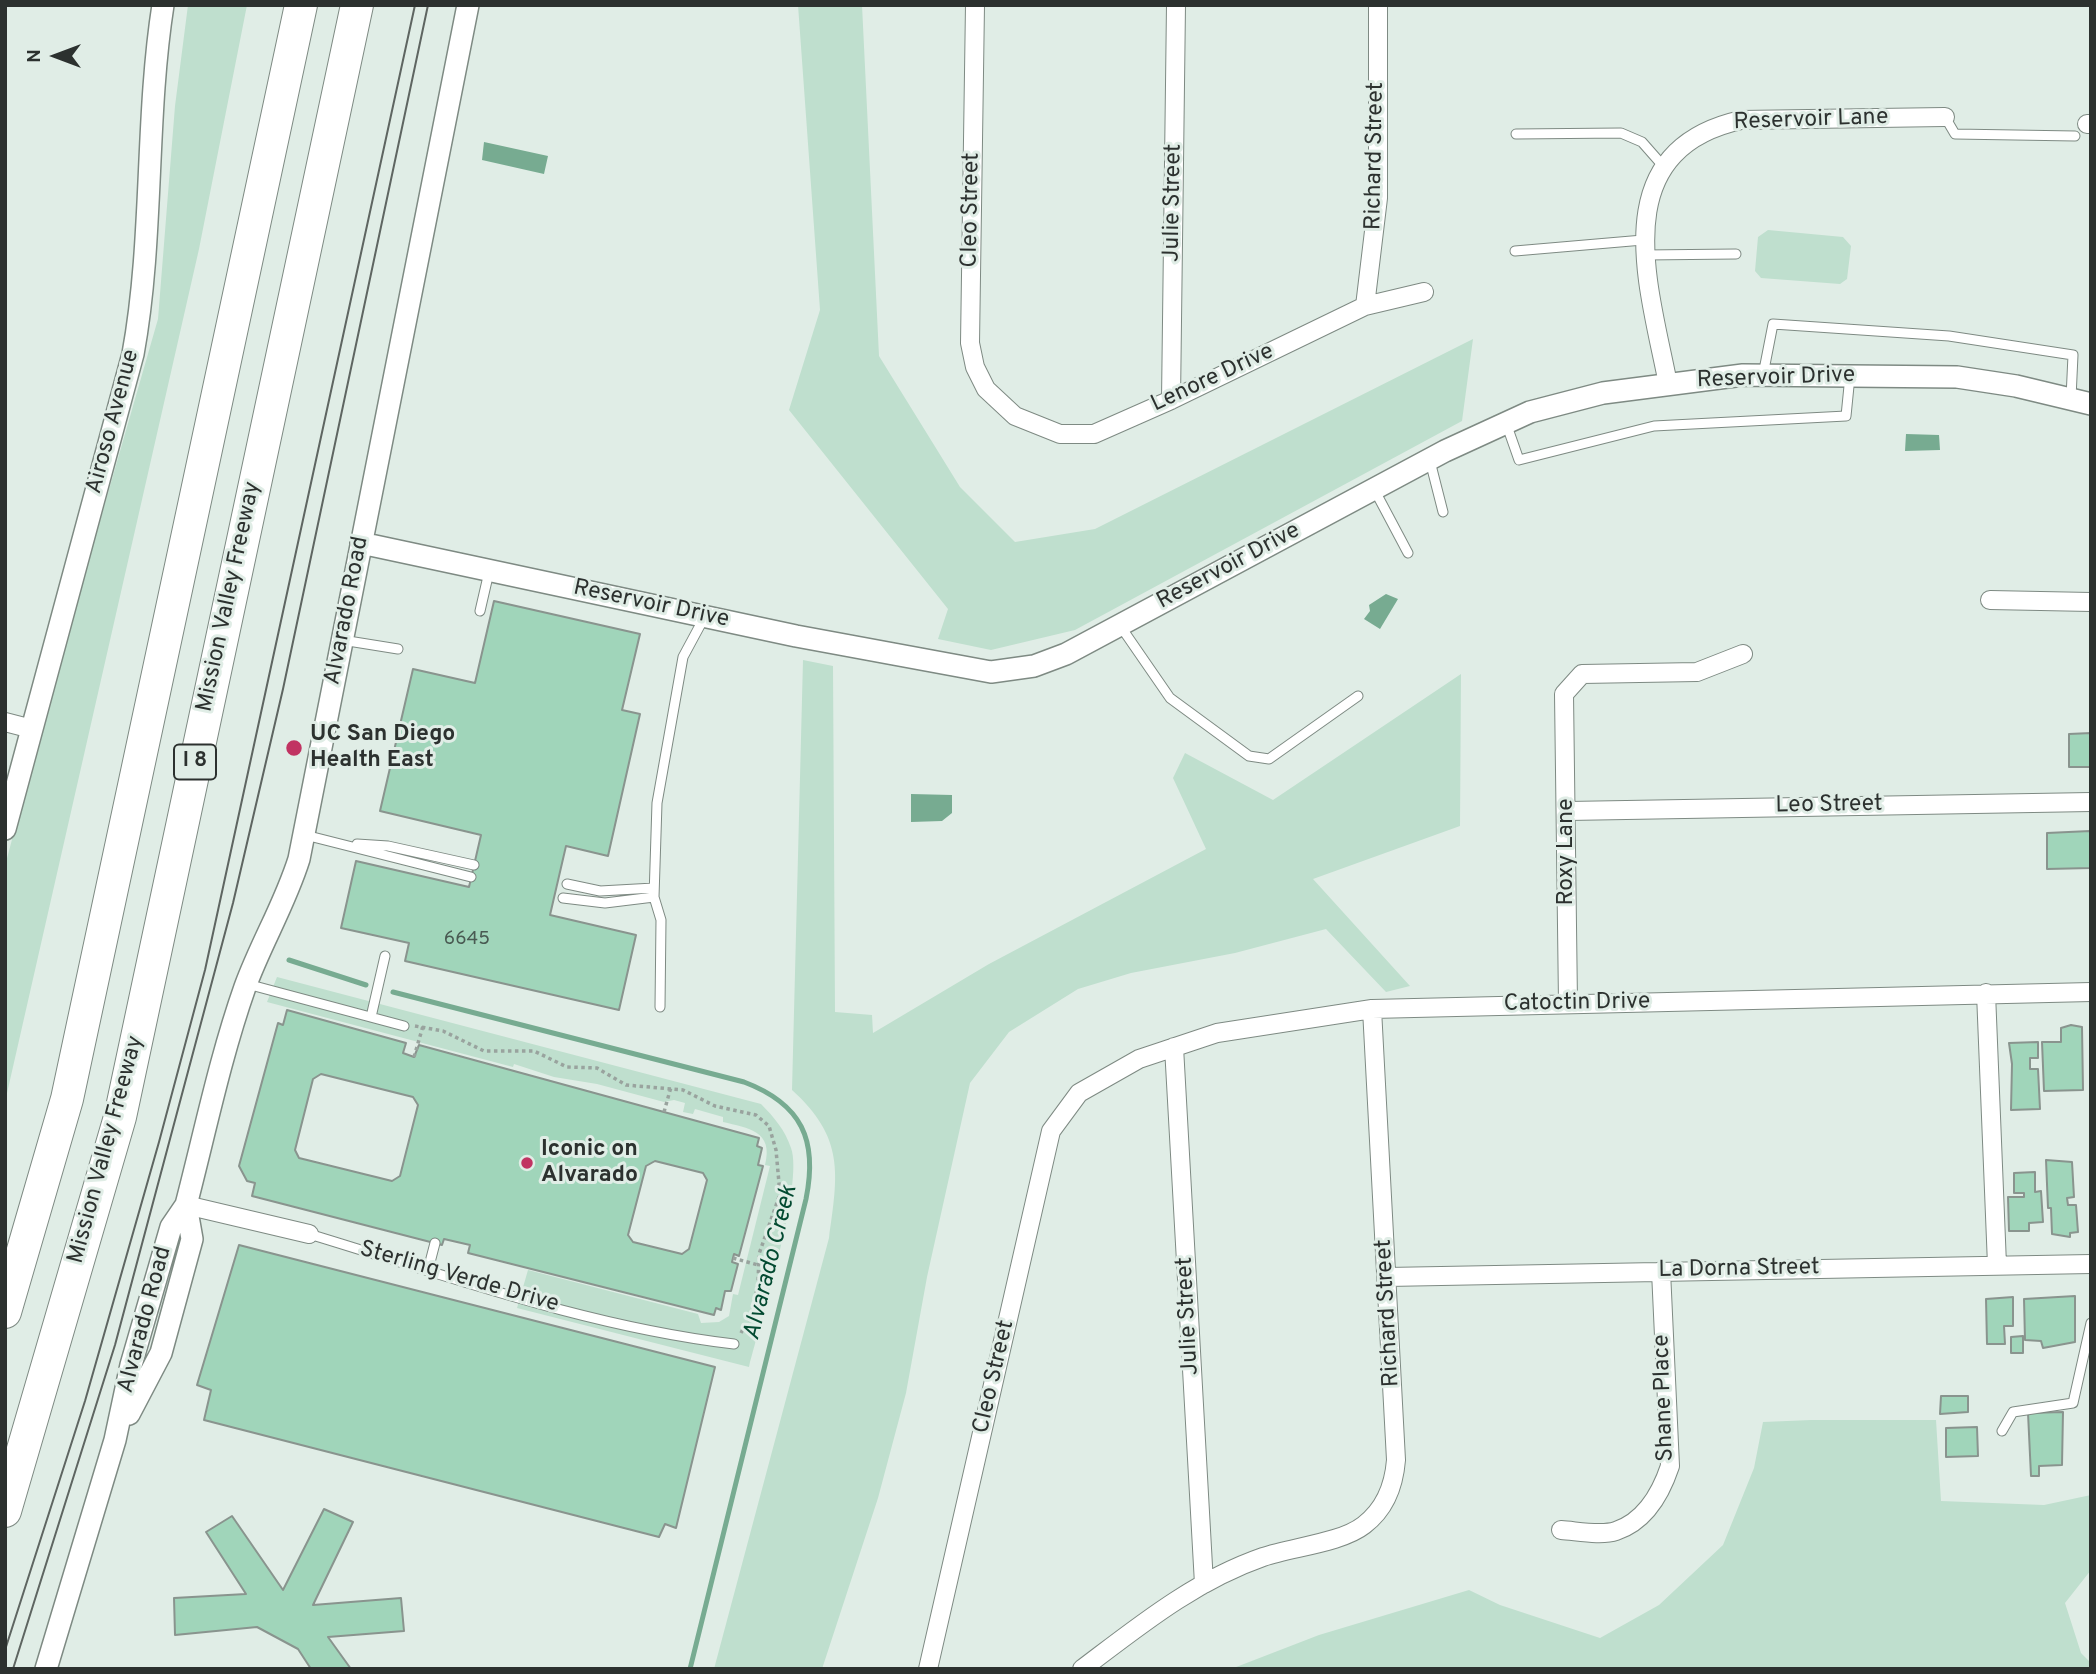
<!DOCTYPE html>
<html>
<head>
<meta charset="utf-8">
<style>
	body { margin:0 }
	#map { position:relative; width:2096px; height:1674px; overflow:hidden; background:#e0ede6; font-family:Overpass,sans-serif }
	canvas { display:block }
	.frame { position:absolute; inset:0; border:7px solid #2c312f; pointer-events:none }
	.north { position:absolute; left:21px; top:21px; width:70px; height:70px; -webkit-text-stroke:5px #e0ede6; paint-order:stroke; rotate:270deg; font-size:19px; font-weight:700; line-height:28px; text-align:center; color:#2c312f }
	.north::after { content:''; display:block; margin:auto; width:24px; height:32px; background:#2c312f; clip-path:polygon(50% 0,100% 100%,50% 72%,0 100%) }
</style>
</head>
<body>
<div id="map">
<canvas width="2096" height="1674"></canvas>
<div class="frame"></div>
<div class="north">N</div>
</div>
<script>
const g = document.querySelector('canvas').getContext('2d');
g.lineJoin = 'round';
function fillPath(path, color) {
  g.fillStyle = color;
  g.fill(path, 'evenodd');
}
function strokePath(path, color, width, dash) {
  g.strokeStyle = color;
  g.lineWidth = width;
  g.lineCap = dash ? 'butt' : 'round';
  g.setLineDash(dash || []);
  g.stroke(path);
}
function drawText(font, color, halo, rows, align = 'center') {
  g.font = font + ' Overpass,sans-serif';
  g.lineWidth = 6;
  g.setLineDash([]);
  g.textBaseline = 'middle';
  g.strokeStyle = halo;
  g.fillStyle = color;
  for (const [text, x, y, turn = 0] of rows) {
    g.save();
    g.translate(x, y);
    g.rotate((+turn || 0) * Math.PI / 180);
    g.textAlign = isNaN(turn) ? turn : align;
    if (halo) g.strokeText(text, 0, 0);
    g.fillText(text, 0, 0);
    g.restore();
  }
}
const green = new Path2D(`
	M188,5H247L199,249L5,1102V866L50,695L158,319L175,106Z
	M798,5H862L879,356L960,487L1015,542L1095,529L1473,339L1462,421L1075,630L991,650L938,639L948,609L789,410L820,310Z
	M1768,230L1843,237L1851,246L1847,279L1840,284L1761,278L1755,271L1758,237Z
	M803,660L833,666L835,1012L872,1015L873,1033L989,964L1206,849L1173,778L1185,753L1273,800L1461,674L1460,826L1313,879L1410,986L1386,992L1326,929L1235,953L1131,973L1078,989L1009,1032L970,1083L927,1277L906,1393L878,1498L822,1669H714L829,1238C838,1174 845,1138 792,1090Z
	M277,977L761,1104C774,1117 785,1130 791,1148C804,1183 760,1323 749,1367L517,1308L528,1270L698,1314L701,1323L719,1322L729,1316L733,1294L738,1295L770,1166L765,1165C774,1131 748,1128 723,1122V1117L695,1109L693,1114L683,1112L685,1103L674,1100L664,1102L597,1084L554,1077L514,1064L513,1067L267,1002Z
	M1811,1420H1936L1941,1501L2044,1505L2091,1495V1570L2065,1603L2081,1653L2091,1663V1669H1231L1319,1635L1469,1590L1500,1605L1600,1638L1659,1605L1723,1545L1754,1468L1763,1422Z`);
const water = new Path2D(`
	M484,142L548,156L544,174L482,160Z
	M1906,434L1939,435L1940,450L1905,451Z
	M1386,594L1398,599L1380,629L1364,619L1370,611L1369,605Z
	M911,794L952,795V813L942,821L911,822Z`);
const stream = new Path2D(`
	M289,960L366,985
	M393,992L744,1082C802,1104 818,1140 806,1199L690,1669`);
const building = new Path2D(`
	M494,601L640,634L622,710L640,714L608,856L566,846L550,915L636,935L619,1010L405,961L409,943L341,928L356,861L469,887L481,835L380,811L413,669L475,683Z
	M2091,733V767H2069V734Z
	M2090,831L2091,868L2047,869V833Z
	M287,1010L406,1043L403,1053L414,1057L419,1045L759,1138L757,1146L762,1148L758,1165L763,1166L739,1256L734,1254L732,1262L738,1264L731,1291H725L721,1310L716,1308L714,1315L468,1253L470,1245L444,1239L442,1245L252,1196L255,1183L247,1181L239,1166L278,1023L283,1025ZM321,1074L413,1097L418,1105L400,1176L392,1181L299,1158L295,1150L313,1079ZM655,1161L703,1173L707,1180L689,1249L682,1254L633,1242L628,1235L646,1166Z
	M2071,1025L2082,1027L2083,1090L2044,1091L2042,1042H2061V1028Z
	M2038,1042V1058H2030V1069H2038L2040,1109L2011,1110L2012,1064L2009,1043Z
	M2046,1160L2072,1162L2074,1197L2067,1198L2068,1205H2076L2078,1232L2070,1233V1237L2052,1234L2051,1208H2048Z
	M2035,1172V1192L2041,1191L2043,1222L2029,1223V1231H2009L2008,1197H2024V1193H2014V1173Z
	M239,1245L715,1367L676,1528L665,1524L659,1537L204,1420L211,1390L197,1385Z
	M2075,1296V1342L2043,1348L2041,1341L2025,1340L2024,1299Z
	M2013,1297V1326H2004L2005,1344H1987L1986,1299Z
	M2023,1336V1353H2011V1337Z
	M1941,1396H1968V1412L1940,1414Z
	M2063,1412L2062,1465L2039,1466V1476H2031L2028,1413Z
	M1977,1427L1978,1456L1946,1457V1428Z
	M324,1509L353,1522L313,1605L401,1598L404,1631L328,1637L351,1669H311L298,1649L257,1627L175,1635L174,1598L246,1594L206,1532L232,1516L283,1590Z`);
const path = new Path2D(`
	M415,1026L443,1031L484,1051H534L567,1067L597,1068L626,1085L683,1090L715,1106L756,1115L769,1126L776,1150L780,1194L759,1254L758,1285L752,1312L741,1333
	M414,1057L423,1026
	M664,1112L671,1087
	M733,1258L758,1265`);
const service = new Path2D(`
	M1945,117L1955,134L2075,136
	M1516,134L1621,133L1642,142L1664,167
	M1515,251L1643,240
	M1645,255L1736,254
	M1763,375L1773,324L1949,336L2073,355L2071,398
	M1506,423L1519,460L1654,426L1846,416L1850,376
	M1430,461L1443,512
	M1374,489L1408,553
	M480,611L489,572
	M1121,627L1170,698L1249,756L1269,759L1358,696
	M342,640L398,649
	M305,835L471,877
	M357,844L388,846L474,865
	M567,884L600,891L654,888
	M563,898L605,903L654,897
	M247,984L404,1026
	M660,1007L661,920L654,897L657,803L683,657L704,618
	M371,1017L385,956
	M309,1234C448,1276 589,1327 734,1344
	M428,1270L435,1243
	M2002,1431L2013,1412L2073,1403L2091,1323`);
const minor = new Path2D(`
	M975,5L970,343L975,367L986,389L1015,416L1060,434H1094L1171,400L1365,306L1424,292
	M2087,124H2091
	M1365,306L1378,198V5
	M1668,384C1649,286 1603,151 1741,120L1945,117
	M1171,400L1176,5
	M1990,600L2091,602
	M5,722L32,729
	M1568,811L2091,802
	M1986,993L1997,1265
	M1568,1003L1564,694L1582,674L1697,672L1743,654
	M1174,1047L1204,1584
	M186,1205L309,1234
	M1387,1277L2091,1264
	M1561,1530C1577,1531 1601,1536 1616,1531C1646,1521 1661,1493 1670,1466L1661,1271
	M928,1669L1051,1131L1079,1093L1139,1059L1217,1033L1372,1009L2091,992
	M1082,1669C1139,1626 1194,1581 1263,1557C1292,1547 1341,1543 1364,1525C1385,1509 1394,1485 1396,1460L1372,1009`);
const tertiary = new Path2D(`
	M361,543L796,636L991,672L1034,666L1066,654L1445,451L1530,412L1603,393L1743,375L1957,377L2016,386L2091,404
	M5,829L133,354C154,239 145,120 163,5
	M129,1414L161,1353L192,1239L186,1205
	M46,1669L115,1440L131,1365L171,1227L186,1205C205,1132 220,1058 245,987C261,943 285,904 299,859L468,5`);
const motorway = new Path2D(`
	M5,1312L67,1099L301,5
	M5,1511L120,1117L357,5`);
const tram = new Path2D(`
	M5,1650L85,1401L159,1142L205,970L415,5
	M13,1669L115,1345L233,903L283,689L428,5`);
const markers = [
	[294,748,9,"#c13362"],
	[527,1163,7,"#c13362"]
];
const numberNames = [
	["6645",467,940]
];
const shields = [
	[195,762,42]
];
const shieldNames = [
	["I 8",195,762]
];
const streetNames = [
	["Reservoir Lane",1811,121,-2],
	["Richard Street",1376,156,-89],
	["Julie Street",1174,203,-89],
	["Cleo Street",972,210,-89],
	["Lenore Drive",1213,379,-25],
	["Reservoir Drive",1776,379,-2],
	["Airoso Avenue",114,422,-75],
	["Reservoir Drive",1229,567,-28],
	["Mission Valley Freeway",230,597,-78],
	["Reservoir Drive",651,605,12],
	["Alvarado Road",348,611,-79],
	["Leo Street",1829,806,-1],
	["Roxy Lane",1567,852,-90],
	["Catoctin Drive",1577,1004,-1],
	["Mission Valley Freeway",107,1150,-75],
	["La Dorna Street",1739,1270,-1],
	["Sterling Verde Drive",459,1278,16],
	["Richard Street",1389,1313,-93],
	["Julie Street",1189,1316,-93],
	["Alvarado Road",146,1320,-75],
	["Cleo Street",995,1377,-77],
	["Shane Place",1665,1398,-92]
];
const poiNames = [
	["UC San Diego",310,735],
	["Health East",310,761],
	["Iconic on",541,1150],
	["Alvarado",541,1176]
];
const waterNames = [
	["Alvarado Creek",772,1263,-76]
];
fillPath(green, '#bfdfce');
fillPath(water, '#77ab91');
strokePath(stream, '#77ab91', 5);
fillPath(building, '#a0d5ba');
strokePath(building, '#89948e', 2);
strokePath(service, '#7e8a83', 11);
strokePath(minor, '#7e8a83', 20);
strokePath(tertiary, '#7e8a83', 24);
strokePath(motorway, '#7e8a83', 34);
strokePath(path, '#99a39e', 3.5, [3.5, 3.5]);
strokePath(service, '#fff', 9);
strokePath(minor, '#fff', 18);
strokePath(tertiary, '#fff', 21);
strokePath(motorway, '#fff', 32);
strokePath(tram, '#5e6561', 2);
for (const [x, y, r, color] of markers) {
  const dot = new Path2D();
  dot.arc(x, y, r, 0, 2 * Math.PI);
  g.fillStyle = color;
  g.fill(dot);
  strokePath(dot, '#e0ede6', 2.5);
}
drawText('19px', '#495a52', null, numberNames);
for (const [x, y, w] of shields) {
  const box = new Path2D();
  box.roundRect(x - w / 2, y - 17.5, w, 35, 5);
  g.fillStyle = '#e0ede6';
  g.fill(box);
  strokePath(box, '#2c312f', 2);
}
drawText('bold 21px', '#2c312f', null, shieldNames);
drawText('23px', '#2c312f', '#e0ede6', streetNames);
drawText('bold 23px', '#2c312f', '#e0ede6', poiNames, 'left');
drawText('italic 24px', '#034a31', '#e0ede6', waterNames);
</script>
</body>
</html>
